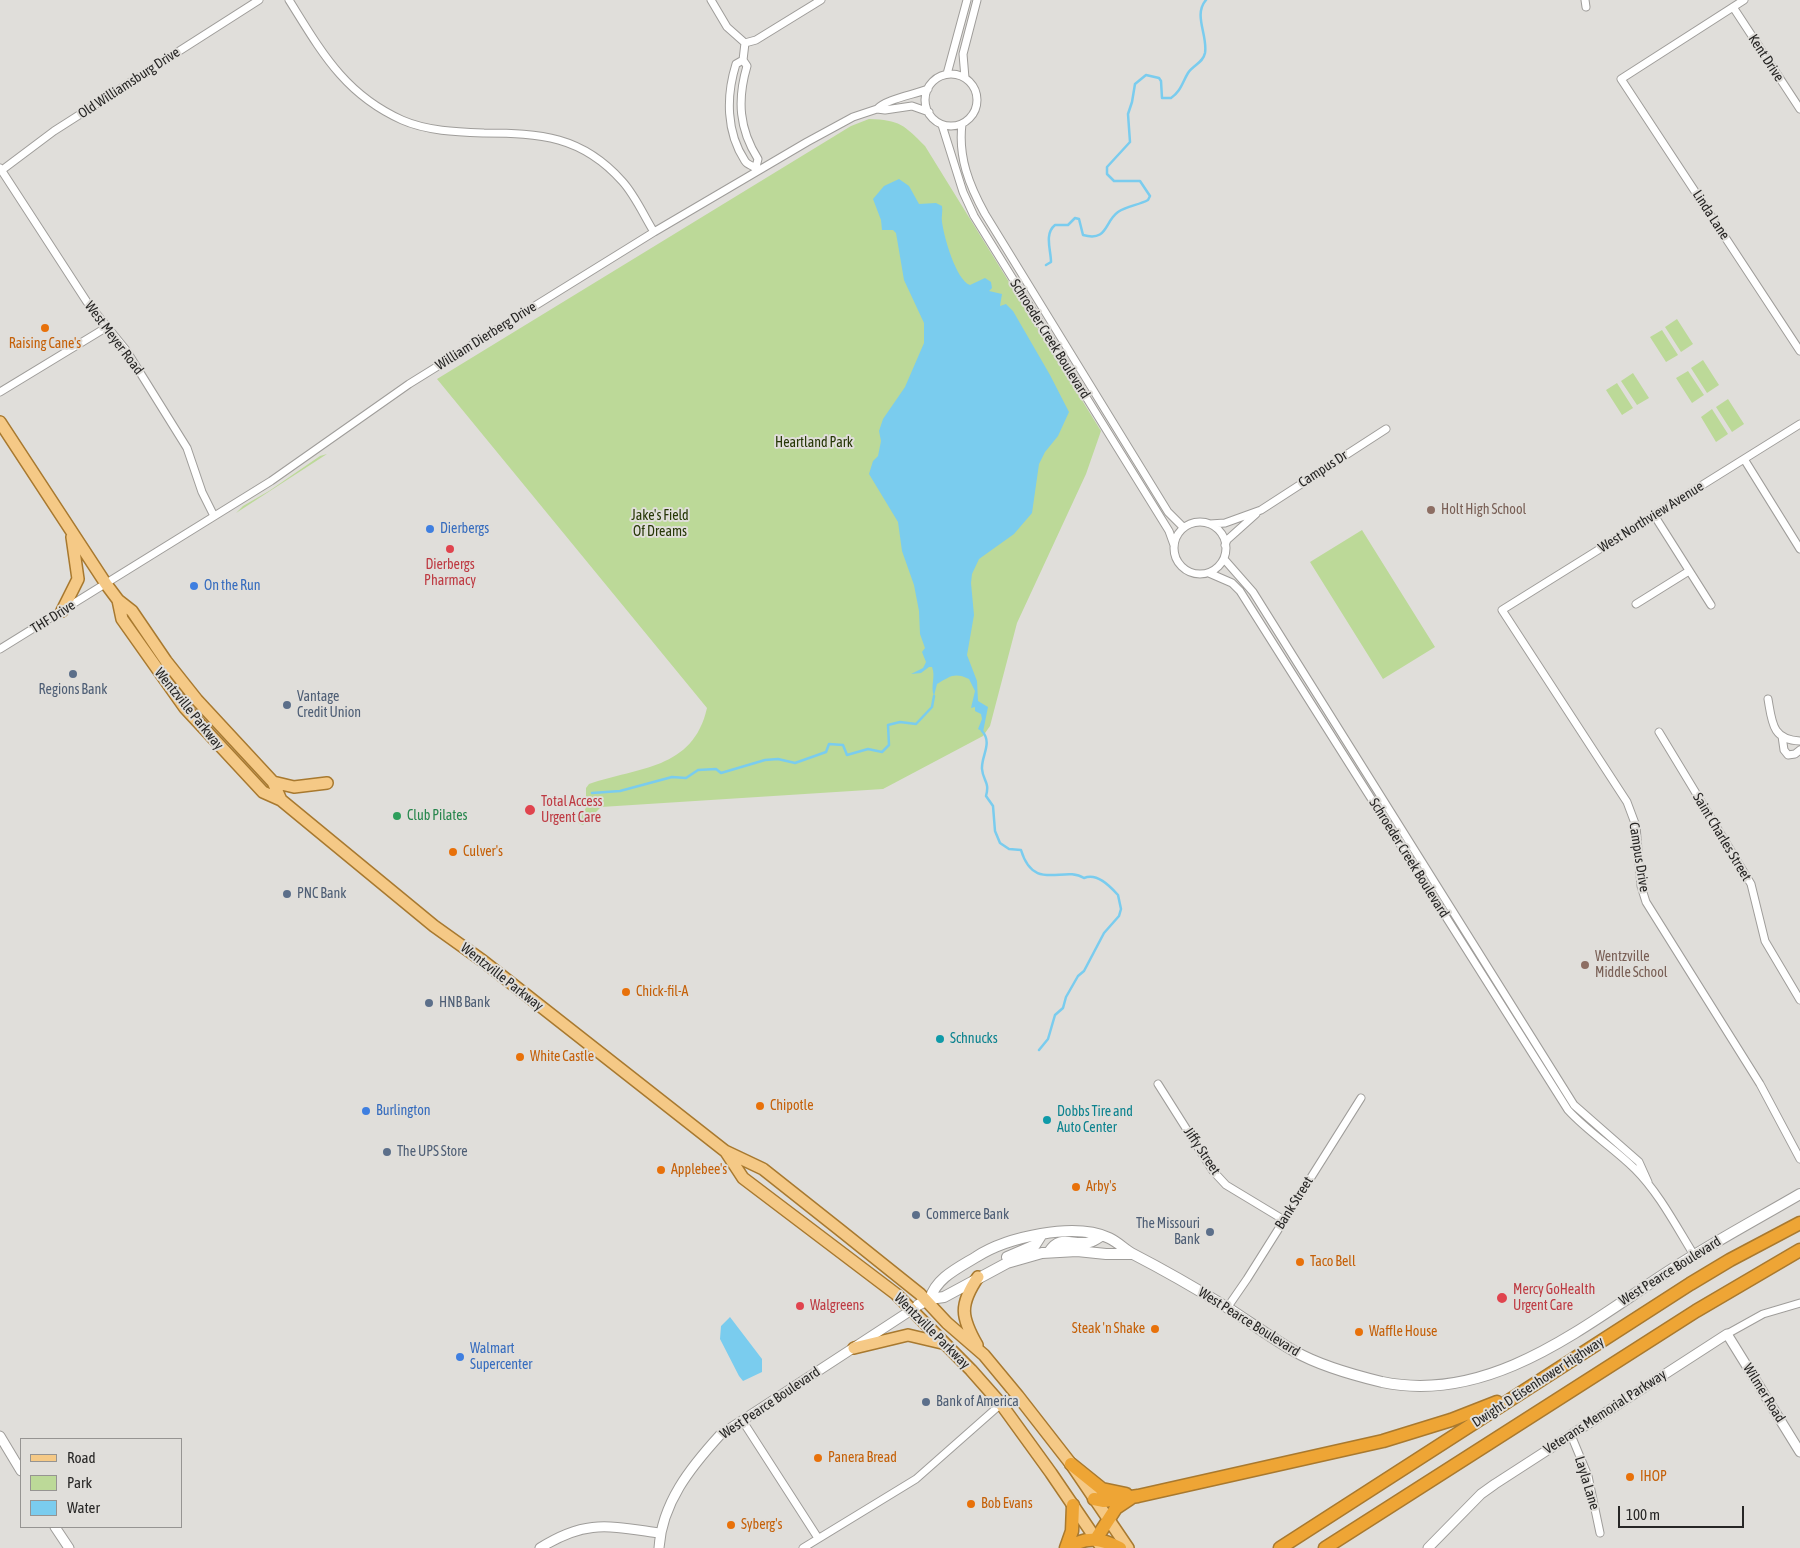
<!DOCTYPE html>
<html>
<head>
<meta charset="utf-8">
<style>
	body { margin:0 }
	#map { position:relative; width:1800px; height:1548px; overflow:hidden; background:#e0deda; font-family:"Asap Condensed",sans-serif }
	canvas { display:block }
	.legend { position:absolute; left:20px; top:1438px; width:162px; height:90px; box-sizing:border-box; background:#e0deda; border:1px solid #969492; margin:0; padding:6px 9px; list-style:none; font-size:15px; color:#272625 }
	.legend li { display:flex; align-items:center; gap:10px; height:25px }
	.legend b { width:25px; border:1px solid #969492 }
	.scale { position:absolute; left:1618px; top:1506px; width:126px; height:22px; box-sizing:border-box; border:2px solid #272625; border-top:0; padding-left:6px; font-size:15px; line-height:18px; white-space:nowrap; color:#272625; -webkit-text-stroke:4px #e0deda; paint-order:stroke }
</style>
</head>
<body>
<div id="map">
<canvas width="1800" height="1548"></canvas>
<ul class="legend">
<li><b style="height:6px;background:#f5c986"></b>Road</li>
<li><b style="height:14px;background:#bcd998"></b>Park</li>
<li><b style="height:14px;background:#7accee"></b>Water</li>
</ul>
<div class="scale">100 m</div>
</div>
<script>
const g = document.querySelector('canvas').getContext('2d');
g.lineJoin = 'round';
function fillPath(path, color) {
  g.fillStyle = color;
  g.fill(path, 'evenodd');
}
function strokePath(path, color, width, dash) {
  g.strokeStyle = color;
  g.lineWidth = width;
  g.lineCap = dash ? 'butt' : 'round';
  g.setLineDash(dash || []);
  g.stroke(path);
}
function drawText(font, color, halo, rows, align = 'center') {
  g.font = font + ' "Asap Condensed",sans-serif';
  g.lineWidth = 4;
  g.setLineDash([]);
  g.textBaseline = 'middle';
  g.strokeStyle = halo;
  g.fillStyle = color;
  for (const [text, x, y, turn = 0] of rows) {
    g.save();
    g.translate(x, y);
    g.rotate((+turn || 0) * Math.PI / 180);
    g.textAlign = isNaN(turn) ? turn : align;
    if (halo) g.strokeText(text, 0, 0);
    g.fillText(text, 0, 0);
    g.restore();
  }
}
const green = new Path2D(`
	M869,119C900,120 904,125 925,146L1101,431L1086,474L1017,623L990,726L983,736L883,789L601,807L583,825L578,823L590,800L586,796V788L589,784C638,767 693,770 707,708L437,379L851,126Z
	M1677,319L1693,344L1681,352L1665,327Z
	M1662,330L1678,355L1666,362L1650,337Z
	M1703,360L1719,385L1707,393L1691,368Z
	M1688,371L1704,395L1692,403L1676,378Z
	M1633,373L1649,398L1637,405L1621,381Z
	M1617,383L1633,408L1622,415L1606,390Z
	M1728,399L1744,424L1732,432L1716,407Z
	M1712,409L1728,434L1716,442L1701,417Z
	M327,454L236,513L243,506L269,491L320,456Z
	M1362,530L1435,647L1383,679L1310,562Z`);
const water = new Path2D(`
	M899,179L909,186L919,204L936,203L942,206C943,212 941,217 942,222C944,237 956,280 970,285L985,278L991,282L992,288L989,291L1002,294L1000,306L1006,304L1013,311L1050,375L1069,412L1058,436L1045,452L1039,464L1032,513L1014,534L979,559L972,574L971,583L974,615L967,655L977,681L978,701L988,707L983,732L978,729L982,719L981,714L975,711V707L971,708L975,691L969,679C955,672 950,676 937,684L934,696C930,686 936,677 932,667H929L921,673L911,674L923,668L926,662L922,652L925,648L920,634L919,611L914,585L902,551L898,522L869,474L873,461L878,456L881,441L879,431L883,419L905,387L924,343V323L904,280L896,233L893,230H882L881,220L873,199L884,186Z
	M730,1317L762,1359V1372L743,1381L739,1376L720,1339L721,1326Z`);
const stream = new Path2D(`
	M1046,265L1051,262C1051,250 1044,234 1055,225H1068L1075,218L1079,219L1083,235C1108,242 1104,222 1118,212C1127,206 1139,205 1148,200L1150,196L1140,181H1114L1107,174V167L1130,142L1128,114L1132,102L1135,84L1146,75L1159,78L1161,81L1162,98H1171C1181,91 1182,83 1188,73C1193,65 1203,63 1205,53C1208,35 1193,15 1206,0
	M982,731C993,743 981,756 982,769C983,781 990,782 986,796L993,806L995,831L1000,843L1009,849L1021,850C1034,893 1064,865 1084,878C1097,873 1109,885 1118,895L1121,909L1119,916L1104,933L1084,971L1078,976L1066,997L1063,1008L1055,1015L1048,1039L1039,1050
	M592,793L620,791L672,777L686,778L698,770L716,769L721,773L765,760L778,759L795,763L826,752L829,744L843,745L847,755L868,749L882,752L889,745L888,725L900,722L916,724L932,707L934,696`);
const minor = new Path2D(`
	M289,0C321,51 344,94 402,120C427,131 457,132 484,133C540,133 582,136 622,181C635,195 644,216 654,232
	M711,0L727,27L745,43L756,40L821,0
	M1585,0L1586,7
	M1744,0L1621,79L1800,351
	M1733,7L1800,109
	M745,43L743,60L747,66C737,100 739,129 758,159L756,167
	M743,60L736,64C726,96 726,132 745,161C748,166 754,165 757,170
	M947,74L967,0
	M925 100a26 26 0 1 1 52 0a26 26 0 1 1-52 0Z
	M965,78L963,54L977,0
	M877,109C886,99 913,95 928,89
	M962,124C958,157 969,185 985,214L1168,512L1183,527
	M942,125L963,192L974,216L1169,531L1174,545
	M0,168L87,302L126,350L187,448L202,492L214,516
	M2,170L54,131L259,0
	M0,392L107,327
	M1800,424L1502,610L1627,802L1636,826L1641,886L1646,902L1760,1084L1800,1159
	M1744,459L1800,549
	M1654,515L1711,605
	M1174 548a26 26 0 1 1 52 0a26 26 0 1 1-52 0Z
	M1210,524L1225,523L1261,510L1386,429
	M1225,545L1227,540L1256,514
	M1224,559L1253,592L1574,1105L1639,1162L1648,1182
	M1209,573L1232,583L1240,591L1568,1110C1588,1132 1614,1148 1635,1169C1659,1193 1676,1226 1694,1255
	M1636,604L1689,571
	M0,649L271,481L409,384L654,232L807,142L853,117L877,109L885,110L912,106L929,112
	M1768,699C1772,722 1772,740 1800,741
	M1659,732L1751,884L1765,941L1800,1000
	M1782,736L1784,750L1788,755L1795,754L1800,750
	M1158,1084L1213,1171L1226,1185L1284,1220
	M1227,1308L1247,1279L1361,1098
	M1727,1334L1763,1314L1800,1303
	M742,1420L818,1538
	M1571,1435L1588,1476L1600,1533
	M803,1548L916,1479L1001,1404`);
const tertiary = new Path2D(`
	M0,1436L21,1471
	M55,1527L69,1548
	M540,1548C586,1519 608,1526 660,1533
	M659,1548C662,1503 690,1468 720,1435L916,1307
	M1428,1548L1481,1494L1495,1484L1727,1334L1800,1452`);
const secondary = new Path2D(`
	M1049,1252C1061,1233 1073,1247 1090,1242C1094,1241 1098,1238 1101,1236
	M1007,1257L1035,1245L1042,1234
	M930,1299C936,1278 958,1268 976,1257C1007,1237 1074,1222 1109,1238C1118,1242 1125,1250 1133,1254C1166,1271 1197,1289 1228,1308C1250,1322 1271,1338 1294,1351C1320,1366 1353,1375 1382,1382C1492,1405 1586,1324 1672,1269C1714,1242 1757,1219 1800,1194
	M918,1305L930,1299L944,1297L1007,1263L1042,1253L1077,1251L1106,1254H1132`);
const primary = new Path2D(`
	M0,422L106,584L118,600L132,611L166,661L197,700L273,782L281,800
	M118,600L122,619L185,708L263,792L281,800L434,926L483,961L725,1151L763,1169L840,1230L920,1294L947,1323L984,1355L1018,1396L1071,1464L1128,1548
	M62,611L78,579L72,537
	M273,782L294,787L327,783
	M726,1152L743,1178L896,1294L971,1370L1001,1404L1051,1473L1102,1548
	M977,1345C961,1317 959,1305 978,1277
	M854,1348L908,1335L942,1343`);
const motorway = new Path2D(`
	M1071,1464L1102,1489L1126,1494
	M1094,1499L1104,1501L1138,1496L1383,1441L1451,1420L1497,1402
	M1096,1539L1116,1508L1131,1498
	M1066,1548L1072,1531L1073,1505
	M1069,1548C1086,1535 1102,1539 1120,1548
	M1280,1548L1690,1284L1730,1260L1800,1223
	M1325,1548L1696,1311L1800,1250`);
const markers = [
	[45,328,5,"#e8710a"],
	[1431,510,5,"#8d6e63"],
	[430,529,5,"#3f7fe0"],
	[450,549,5,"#e0444e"],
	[194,586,5,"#3f7fe0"],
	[73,674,5,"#5c6f8a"],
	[287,705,5,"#5c6f8a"],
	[530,810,6,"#e0444e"],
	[397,816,5,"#2e9e5b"],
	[453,852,5,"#e8710a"],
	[287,894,5,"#5c6f8a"],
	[1585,965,5,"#8d6e63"],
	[626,992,5,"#e8710a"],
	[429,1003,5,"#5c6f8a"],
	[940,1039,5,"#0f9aa8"],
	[520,1057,5,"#e8710a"],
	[760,1106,5,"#e8710a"],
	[366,1111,5,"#3f7fe0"],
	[1047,1120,5,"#0f9aa8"],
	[387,1152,5,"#5c6f8a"],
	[661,1170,5,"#e8710a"],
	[1076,1187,5,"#e8710a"],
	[916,1215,5,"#5c6f8a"],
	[1210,1232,5,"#5c6f8a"],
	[1300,1262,5,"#e8710a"],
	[1502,1298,6,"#e0444e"],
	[800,1306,5,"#e0444e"],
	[1155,1329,5,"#e8710a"],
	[1359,1332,5,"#e8710a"],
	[460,1357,5,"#3f7fe0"],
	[926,1402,5,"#5c6f8a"],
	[818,1458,5,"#e8710a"],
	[1630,1477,5,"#e8710a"],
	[971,1504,5,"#e8710a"],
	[731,1525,5,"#e8710a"]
];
const streetNames = [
	["Kent Drive",1766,58,57],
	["Old Williamsburg Drive",129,83,-33],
	["Linda Lane",1711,215,57],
	["William Dierberg Drive",486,336,-32],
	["West Meyer Road",114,338,53],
	["Schroeder Creek Boulevard",1050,339,58],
	["Campus Dr",1323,469,-33],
	["West Northview Avenue",1651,517,-32],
	["THF Drive",53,617,-32],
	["Wentzville Parkway",189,709,51],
	["Saint Charles Street",1722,837,59],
	["Campus Drive",1639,857,81],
	["Schroeder Creek Boulevard",1409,858,58],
	["Wentzville Parkway",502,977,38],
	["Jiffy Street",1202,1151,56],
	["Bank Street",1294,1203,-58],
	["West Pearce Boulevard",1670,1271,-32],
	["West Pearce Boulevard",1249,1322,32],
	["Wentzville Parkway",932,1331,45],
	["Dwight D Eisenhower Highway",1538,1382,-33],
	["Wilmer Road",1764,1393,58],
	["West Pearce Boulevard",770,1403,-34],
	["Veterans Memorial Parkway",1605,1412,-33],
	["Layla Lane",1587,1483,73]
];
const foodNames = [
	["Raising Cane's",45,344,"center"],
	["Culver's",463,852],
	["Chick-fil-A",636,992],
	["White Castle",530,1057],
	["Chipotle",770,1106],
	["Applebee's",671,1170],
	["Arby's",1086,1187],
	["Taco Bell",1310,1262],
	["Steak 'n Shake",1145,1329,"right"],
	["Waffle House",1369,1332],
	["Panera Bread",828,1458],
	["IHOP",1640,1477],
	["Bob Evans",981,1504],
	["Syberg's",741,1525]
];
const parkNames = [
	["Heartland Park",814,443],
	["Jake's Field",660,516],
	["Of Dreams",660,532]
];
const educationNames = [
	["Holt High School",1441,510],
	["Wentzville",1595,957],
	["Middle School",1595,973]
];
const shopNames = [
	["Dierbergs",440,529],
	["On the Run",204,586],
	["Burlington",376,1111],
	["Walmart",470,1349],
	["Supercenter",470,1365]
];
const healthNames = [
	["Dierbergs",450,565,"center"],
	["Pharmacy",450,581,"center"],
	["Total Access",541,802],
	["Urgent Care",541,818],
	["Mercy GoHealth",1513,1290],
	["Urgent Care",1513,1306],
	["Walgreens",810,1306]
];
const serviceNames = [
	["Regions Bank",73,690,"center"],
	["Vantage",297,697],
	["Credit Union",297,713],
	["PNC Bank",297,894],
	["HNB Bank",439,1003],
	["The UPS Store",397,1152],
	["Commerce Bank",926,1215],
	["The Missouri",1200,1224,"right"],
	["Bank",1200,1240,"right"],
	["Bank of America",936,1402]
];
const leisureNames = [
	["Club Pilates",407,816]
];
const cultureNames = [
	["Schnucks",950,1039],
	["Dobbs Tire and",1057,1112],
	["Auto Center",1057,1128]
];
fillPath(green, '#bcd998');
fillPath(water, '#7accee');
strokePath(stream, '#7accee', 2.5);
strokePath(minor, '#9f9d9a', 9);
strokePath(tertiary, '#9f9d9a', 11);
strokePath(secondary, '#9f9d9a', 12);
strokePath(primary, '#a8792f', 14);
strokePath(motorway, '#a8792f', 15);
strokePath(minor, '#fff', 7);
strokePath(tertiary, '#fff', 9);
strokePath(secondary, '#fff', 10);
strokePath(primary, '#f5c986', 11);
strokePath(motorway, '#eea535', 12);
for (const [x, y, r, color] of markers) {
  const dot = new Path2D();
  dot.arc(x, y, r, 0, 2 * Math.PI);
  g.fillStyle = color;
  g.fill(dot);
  strokePath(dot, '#e0deda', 2);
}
drawText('14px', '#272625', '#e0deda', streetNames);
drawText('14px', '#c56008', '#e0deda', foodNames, 'left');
drawText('14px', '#263706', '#e0deda', parkNames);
drawText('14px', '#785e54', '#e0deda', educationNames, 'left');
drawText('14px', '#366cbe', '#e0deda', shopNames, 'left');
drawText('14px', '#be3a42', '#e0deda', healthNames, 'left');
drawText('14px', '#4e5e75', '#e0deda', serviceNames, 'left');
drawText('14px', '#27864d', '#e0deda', leisureNames, 'left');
drawText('14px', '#0d838f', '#e0deda', cultureNames, 'left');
</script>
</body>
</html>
